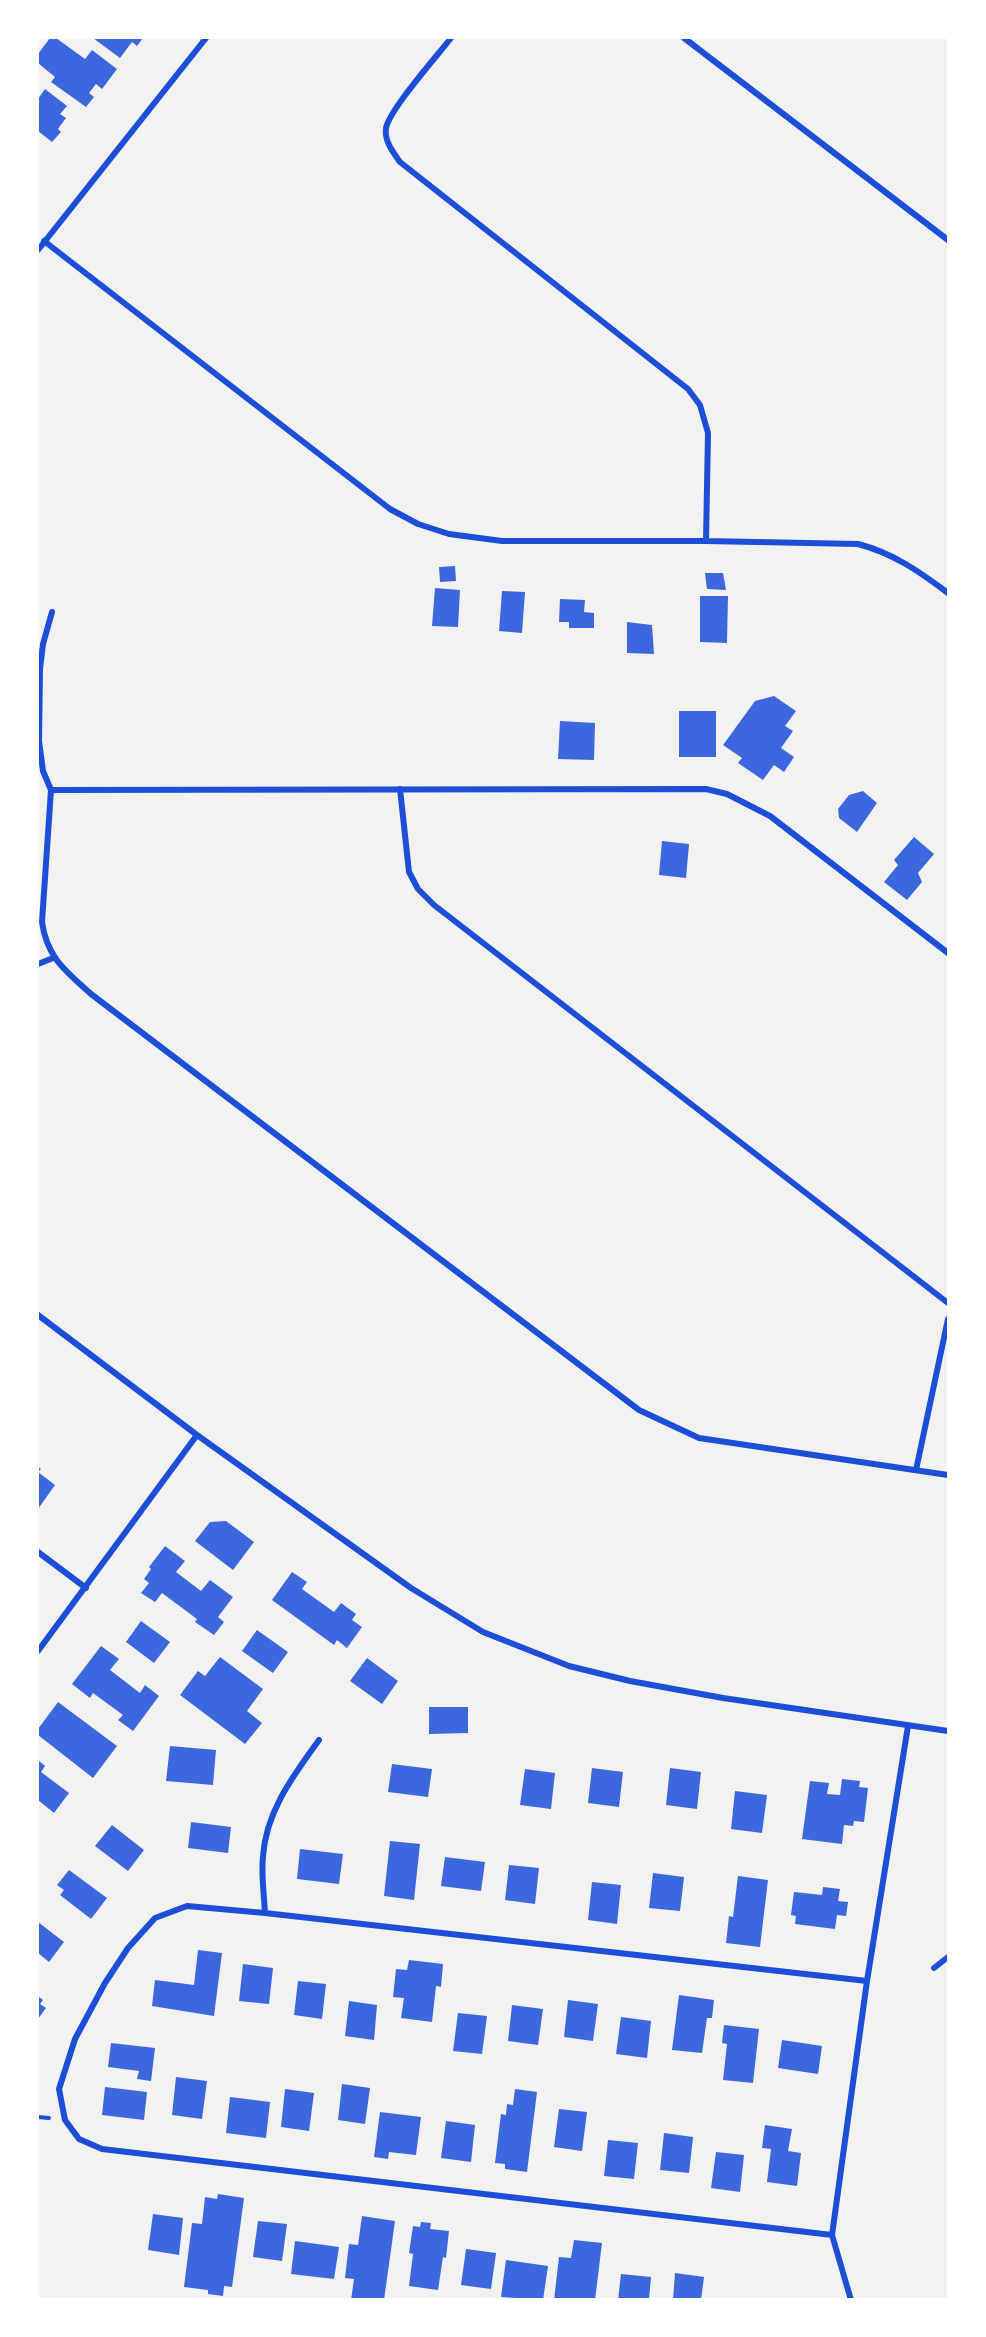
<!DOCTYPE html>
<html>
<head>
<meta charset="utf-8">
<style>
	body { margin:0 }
	#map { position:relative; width:986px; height:2337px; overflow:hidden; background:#f2f2f2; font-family:"DM Sans",sans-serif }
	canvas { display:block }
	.frame { position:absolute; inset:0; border:39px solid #fff; pointer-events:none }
</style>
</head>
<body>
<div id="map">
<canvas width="986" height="2337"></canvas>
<div class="frame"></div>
</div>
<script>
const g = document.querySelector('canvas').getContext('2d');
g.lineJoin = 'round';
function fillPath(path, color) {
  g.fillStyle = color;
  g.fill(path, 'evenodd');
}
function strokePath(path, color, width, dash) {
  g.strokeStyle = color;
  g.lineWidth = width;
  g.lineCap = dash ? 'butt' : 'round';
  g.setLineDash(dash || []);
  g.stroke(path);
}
const building = new Path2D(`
	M50,38H56L85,59L92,50L117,69L102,89L96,84L89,93L94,97L86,107L51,82L55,77L38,63V54Z
	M93,38H143L137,46L132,42L120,58Z
	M45,89L67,106L60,114L66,118L58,129L61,132L52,142L38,131V99Z
	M455,566L456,581L440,582L439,567Z
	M705,573H723L726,590L707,589Z
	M435,588L460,590L458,627L432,626Z
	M502,591L525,592L522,633L499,631Z
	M700,596H728L727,643L700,642Z
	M560,599L585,600L584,612L594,613V628H569V622H559Z
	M627,622L652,625L654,654L627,653Z
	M774,696L796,711L785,726L793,731L781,748L794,757L784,772L774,765L763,780L738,763L742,758L723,745L755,701Z
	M679,711H716V757H679Z
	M560,721L595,723L594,760L558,759Z
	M863,791L877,803L857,832L839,818L838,809L849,795Z
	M914,837L934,854L918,873L922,882L907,900L884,882L898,865L894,860Z
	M662,841L689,844L686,878L659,875Z
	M38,1467L41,1469L38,1472L55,1485L38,1509Z
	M226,1521L254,1542L233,1570L195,1541L210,1522Z
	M165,1546L185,1561L176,1572L201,1591L210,1580L233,1597L218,1617L224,1622L214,1635L195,1622L197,1619L162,1593L155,1602L141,1593L149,1583L144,1579L151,1569L149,1567Z
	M292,1572L307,1582L302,1589L334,1612L341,1603L356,1614L352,1620L362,1627L347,1648L337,1640L334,1645L272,1600Z
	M141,1621L170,1642L154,1663L126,1642Z
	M257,1630L288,1652L273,1673L242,1651Z
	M101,1646L119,1659L110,1670L140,1693L145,1685L159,1696L133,1731L118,1720L123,1715L93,1693L90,1698L72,1684Z
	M220,1657L263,1689L247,1711L262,1723L245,1744L180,1695L198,1671L205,1676Z
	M367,1658L398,1681L382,1704L350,1681Z
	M58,1702L117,1746L93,1778L38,1735V1729Z
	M429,1707H468V1733L429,1734Z
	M170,1746L216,1750L213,1785L166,1781Z
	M38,1760L45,1766L41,1772L69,1793L54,1813L38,1800Z
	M392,1764L432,1769L428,1797L388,1792Z
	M592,1768L623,1772L619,1807L588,1803Z
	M670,1768L701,1772L697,1809L666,1805Z
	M525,1769L555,1773L551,1809L520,1805Z
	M842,1779L860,1781L859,1787L868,1788L864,1822L854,1821L853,1826L844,1825L842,1844L802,1839L810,1781L829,1783L827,1794L840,1795Z
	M735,1791L767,1795L762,1833L731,1829Z
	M191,1822L231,1827L228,1853L188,1848Z
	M112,1825L144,1850L128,1871L95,1846Z
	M390,1841L420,1844L414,1900L384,1896Z
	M300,1849L343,1854L339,1884L297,1879Z
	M445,1857L485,1862L481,1891L441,1886Z
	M509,1865L539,1868L535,1904L505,1900Z
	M69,1870L107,1898L91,1919L60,1895L64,1890L57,1885Z
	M653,1873L684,1877L680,1911L649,1908Z
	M738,1876L768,1880L760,1947L726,1943L729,1916L733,1917Z
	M592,1882L621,1885L617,1924L588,1920Z
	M823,1887L840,1889L838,1901L848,1902L846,1916L837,1915L835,1929L795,1924L796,1916L791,1915L794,1892L822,1895Z
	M38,1922L64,1942L49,1962L38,1953Z
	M198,1950L222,1953L214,2016L152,2006L155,1980L194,1985Z
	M409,1960L443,1964L441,1987L436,1986L432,2022L401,2018L404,1998L393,1997L396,1969L407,1970Z
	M243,1964L273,1968L269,2004L239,2001Z
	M298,1981L326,1984L322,2019L294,2015Z
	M679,1995L714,2000L712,2018H707L702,2053L672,2050Z
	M38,1996L43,2000L40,2004L46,2008L38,2019Z
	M568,2000L598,2004L593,2041L564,2037Z
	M349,2001L377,2005L374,2040L345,2036Z
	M512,2005L543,2009L538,2045L508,2041Z
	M458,2013L487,2016L482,2054L453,2051Z
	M621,2017L651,2021L647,2058L616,2054Z
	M724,2025L759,2029L753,2083L723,2080L727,2044L722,2043Z
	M782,2040L822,2046L818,2074L778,2068Z
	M111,2043L155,2048L151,2081L137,2079L139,2071L108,2067Z
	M176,2077L207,2081L202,2119L172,2115Z
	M342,2084L370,2088L365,2124L338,2120Z
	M105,2087L147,2092L144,2120L102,2115Z
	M285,2089L314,2093L309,2131L281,2127Z
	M515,2089L537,2092L527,2172L505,2169V2164L495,2163L501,2114L506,2115L507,2104L513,2105Z
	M230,2097L270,2102L266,2138L226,2133Z
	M559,2109L587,2112L582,2151L554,2147Z
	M380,2112L421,2117L416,2155L389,2152L388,2159L374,2157Z
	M446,2121L475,2125L471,2162L441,2158Z
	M765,2125L792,2129L788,2151L801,2153L797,2186L767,2182L771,2149L762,2148Z
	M664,2133L693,2137L689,2173L660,2170Z
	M608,2140L638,2143L634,2179L604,2176Z
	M716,2152L744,2155L740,2192L711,2188Z
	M218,2194L244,2198L232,2287L224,2286L223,2296L208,2294V2290L184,2287L192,2223L202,2224L205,2197L217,2199Z
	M153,2214L183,2218L179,2255L148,2250Z
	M362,2216L395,2221L384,2300H351L354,2279L345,2278L349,2244L358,2245Z
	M258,2221L287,2224L282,2261L253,2257Z
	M421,2222L431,2223L430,2229L449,2231L446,2258L443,2257L438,2290L409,2286L413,2254L409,2253L413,2226L420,2227Z
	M574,2240L602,2243L595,2300H554L559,2257L571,2258Z
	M295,2241L339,2247L334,2279L291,2274Z
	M466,2249L496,2253L491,2289L461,2285Z
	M506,2260L548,2266L543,2300L501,2297Z
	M675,2273L704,2277L701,2300H673Z
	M621,2274L651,2277L649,2300H618Z`);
const path = new Path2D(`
	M38,2117L49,2118`);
const minor = new Path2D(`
	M451,38C437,56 390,109 386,128C384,141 393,152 400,162L688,389L700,405L708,433L706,541
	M684,38L948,240
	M44,241L390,509L418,524L449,534L502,541H706L858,544C893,553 920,572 948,593
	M38,250L206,38
	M52,612L43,644L40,669L39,741L43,771L51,790L42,922C47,958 66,971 91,994L639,1410L699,1438L948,1475
	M400,789L409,872L418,889L434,905L948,1303
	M51,790L706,789L727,794L770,816L948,953
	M38,964L53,958
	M38,1315L197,1435L411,1588L483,1632L569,1666L630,1681L723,1698L948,1731
	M916,1470L948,1319
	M38,1552L86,1588
	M38,1651L197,1435
	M265,1913C264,1894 261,1875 263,1856C266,1811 294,1775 319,1740
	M934,1968L948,1957
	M832,2235L102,2149L79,2139L65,2120L59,2089L75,2039L105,1983L128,1948L155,1918L187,1906L265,1913L867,1981
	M851,2300L832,2235L867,1981L908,1726`);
fillPath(building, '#3d67dc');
strokePath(path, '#1d4ed8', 4);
strokePath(minor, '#1d4ed8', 6);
</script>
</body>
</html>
